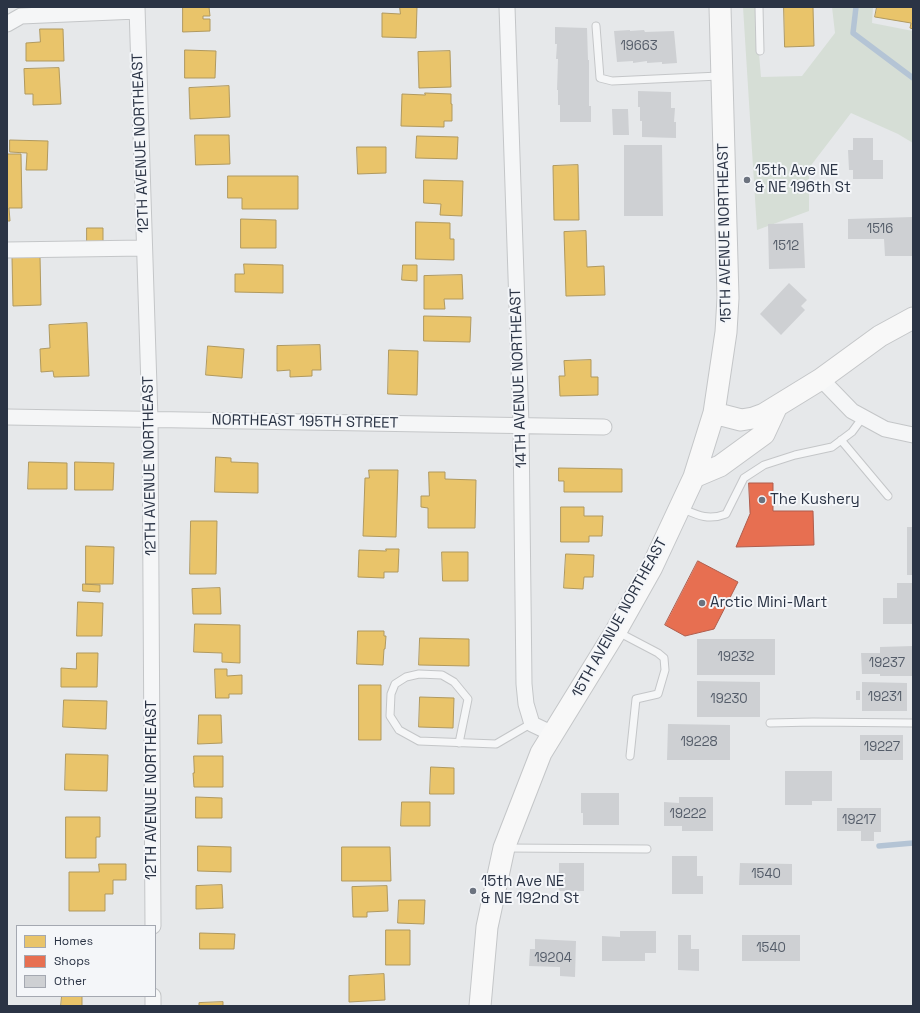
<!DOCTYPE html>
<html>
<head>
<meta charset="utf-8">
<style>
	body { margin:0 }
	#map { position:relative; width:920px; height:1013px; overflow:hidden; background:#e6e8ea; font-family:"Space Grotesk",sans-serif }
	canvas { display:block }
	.frame { position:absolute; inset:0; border:8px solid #2b3445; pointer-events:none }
	.legend { position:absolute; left:16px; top:925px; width:140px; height:72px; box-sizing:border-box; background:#f4f6f9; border:1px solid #a4a8b1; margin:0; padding:5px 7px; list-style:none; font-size:12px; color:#2b3445 }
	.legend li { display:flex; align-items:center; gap:8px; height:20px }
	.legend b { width:20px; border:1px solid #a4a8b1 }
</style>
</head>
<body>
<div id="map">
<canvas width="920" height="1013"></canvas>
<div class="frame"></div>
<ul class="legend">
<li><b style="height:11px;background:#e9c46a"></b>Homes</li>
<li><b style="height:11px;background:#e76f51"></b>Shops</li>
<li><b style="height:11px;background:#ced0d3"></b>Other</li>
</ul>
</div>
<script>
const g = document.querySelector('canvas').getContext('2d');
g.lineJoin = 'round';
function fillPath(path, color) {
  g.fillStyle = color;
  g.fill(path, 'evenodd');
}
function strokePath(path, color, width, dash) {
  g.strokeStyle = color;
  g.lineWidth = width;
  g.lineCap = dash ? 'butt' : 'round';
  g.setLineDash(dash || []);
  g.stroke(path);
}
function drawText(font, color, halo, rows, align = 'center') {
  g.font = font + ' "Space Grotesk",sans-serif';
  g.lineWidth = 4;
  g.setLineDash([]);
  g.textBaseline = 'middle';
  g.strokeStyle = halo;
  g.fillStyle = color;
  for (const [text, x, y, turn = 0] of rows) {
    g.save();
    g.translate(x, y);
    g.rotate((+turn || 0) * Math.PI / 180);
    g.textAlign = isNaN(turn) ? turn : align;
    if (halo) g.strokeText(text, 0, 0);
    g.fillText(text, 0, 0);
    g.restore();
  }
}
const green = new Path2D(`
	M743,7H755L761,77L802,76L835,33L832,7H873L872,23L913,31V143L898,134L851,113L809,168V211L757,230Z`);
const homes = new Path2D(`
	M183,7H209L210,16H203V19H210V31L183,32Z
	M400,7H417L416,38L382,37V13L400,14Z
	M784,7H813L814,46L785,47Z
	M877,7H913V29L910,28L911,23L875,17Z
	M40,29H63L64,61H26V43L40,42Z
	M185,50L216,51L215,78H185Z
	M450,51L451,87L419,88L418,52Z
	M59,68L61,104L33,105V94H25L24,69Z
	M229,86L230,117L190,119L189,88Z
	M425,93L451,94V104H452V121H444V127L401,126L402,94L425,95Z
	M195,135H229L230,164L196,165Z
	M417,136L458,137L457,159L416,158Z
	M10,140L48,141L47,170H26L27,153L10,152Z
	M357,147H386V173L358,174Z
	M7,154H21L22,208H9L10,221H7Z
	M578,165L579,220H554L553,166Z
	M228,176H298V209H242V198H228Z
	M424,180L463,181L462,216L440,215L441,204L424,203Z
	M241,219L276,220V248H241Z
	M416,222L450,223V239H454V260L416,259Z
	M87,228H103V245L87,244Z
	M586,231L587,267L604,266L605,295L566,296L564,232Z
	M40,256L41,305L13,306L12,257Z
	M244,264L283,265V293L235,292V274H244Z
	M403,265H417V281L402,280Z
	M462,275L463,299H444L445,309H424V276Z
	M424,316L471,317L470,342L424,341Z
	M87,323L89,376L54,377L53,371L41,372L40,349L50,348L49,325Z
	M320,345L321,370H312V376L290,377V370L277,371V346Z
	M208,346L244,349L242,378L206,375Z
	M389,350L418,351L417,395L388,394Z
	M591,360V377H598V395L560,396L559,376H565L564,361Z
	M216,457L231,458V462L258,463V493L215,492Z
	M29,462L67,463V489H28Z
	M75,462L114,463L113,490H75Z
	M559,468L622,469V492H564V481H559Z
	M369,470H398L396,537L363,536L365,478H369Z
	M429,472H445V479L476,480L475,528H428V508L421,507V496H429Z
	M561,507H584V516H603L602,536H589V542H561Z
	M191,521H217L216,574H190Z
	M86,546L114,547L113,584H86Z
	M386,549H399L398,572H384V578L358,577L359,550L386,551Z
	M442,552H468V581H443Z
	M566,554L594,555L593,577H584L583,589L564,588Z
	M83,584L100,585V592L83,591Z
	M220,588L221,614H193L192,589Z
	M78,602L103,603L102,636H77Z
	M195,624L240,625V663L222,662V653L194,652Z
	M358,631H384V636H386L385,649H384L383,665L357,664Z
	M420,638L469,639V666L419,665Z
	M77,653H98L97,687H61V668L76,669Z
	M215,669H227V676L242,675V694H229V698H216Z
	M359,685H381V740H359Z
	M420,697L454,698L453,728L419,727Z
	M64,700L107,701L106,729L63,727Z
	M199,715H221L222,743L198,744Z
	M66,754L108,755L107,791L65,790Z
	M194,756H223V787H194L193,773H194Z
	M431,767L454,768V794H430Z
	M196,797L222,798V818H196Z
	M402,802H430V826H401Z
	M66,817H100V837H96V858H66Z
	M198,846L231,847V872L198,871Z
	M342,847H390L391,881H342Z
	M99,864H126V880H113V894H105V911H69V872H99Z
	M222,885L223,908L196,909V886Z
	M387,886L388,911L367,912V917H353L352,887Z
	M399,900H425L424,924L398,923Z
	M386,930H410V965H386Z
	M200,933L235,934L234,949H200Z
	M384,974L385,1000L349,1002V976Z
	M62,996H82V1006H61Z
	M223,1002V1006H199V1003Z`);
const shops = new Path2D(`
	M749,483H773V511H813L814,545L736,547L750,514Z
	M698,561L738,582L714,629L685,636L665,625Z`);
const stream = new Path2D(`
	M856,7L853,33L913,78
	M879,846L913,843`);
const building = new Path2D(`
	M555,27L587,28L588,60H589V106H591V122H560V105H558V90H557L558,59H556L557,44H555Z
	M630,30V31L644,30L645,32L674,31L677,63L662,64V62L647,63V61L633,63V61L617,62L614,31Z
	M638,91L671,92V108H675L674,122H676V138L642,137V121H640V107H638Z
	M612,109H628L629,135H613Z
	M853,138H873V160H883V179H853V170H849L848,150H853Z
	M624,145H662L663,216H624Z
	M913,217V256H885L884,239H848V219Z
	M803,223L805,268L769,269L768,224Z
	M789,283L807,300L801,306L805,310L781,335L760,314Z
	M907,527H913V575H907Z
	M897,583H913V624H883V598H897Z
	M697,639H775V675H697Z
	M913,646V676H880V674H862L861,653H880V647Z
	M697,681L760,682V717H697Z
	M862,682L907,683V711H862Z
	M856,691H860V700H856Z
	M668,724L730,725V760H667Z
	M860,735H903V760H860Z
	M785,771H832V801H812V805H785Z
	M581,793H619V825H583V813H581Z
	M679,797H713V831H682V826H664V802L679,803Z
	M837,808H881V832H874V841H861V831H837Z
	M672,856H697V876H703V894H672Z
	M559,863H584V891H559Z
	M740,863L792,864V885H739Z
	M620,931H656V953H645V961H602V936L620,937Z
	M678,935H691V949H699V971L678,970Z
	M742,935H800V961H742Z
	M535,939L576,941L575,977L560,976V967L529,966L530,949H535Z`);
const lane = new Path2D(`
	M759,7L760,51
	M596,26L600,78L612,81L719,76
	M841,440L888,496
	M681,508C697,515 708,521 726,514L744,478L764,465L795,455L832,447L852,432L863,417
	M618,632L658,653L664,658L665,670L658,694L636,699L630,756
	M770,723L813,722L913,723
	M459,743L468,699L454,682L442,675L419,674L406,677L395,684L391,694L390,716L399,730L419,741L496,744L532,723
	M507,848L647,849`);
const street = new Path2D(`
	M137,7L150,419L153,926
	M507,7L521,425L524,684L526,704L532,724L553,734
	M7,24L21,16L137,11
	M7,250L144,248
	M821,379L852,411L885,429L913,435
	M7,417L604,427
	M153,996V1006`);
const secondary = new Path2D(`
	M714,413L741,420L753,418L764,414L821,379L880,336L913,318
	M694,477L720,466L764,434L777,406
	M480,1006L487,927L504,848L541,753L616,631L652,567L694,477L714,413L726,332L728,298L720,7`);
const markers = [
	[747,180,4,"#6c737f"],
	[762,500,4,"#6c737f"],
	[702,603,4,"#6c737f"],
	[473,891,4,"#6c737f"]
];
const numberNames = [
	["19663",639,46],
	["1516",880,229],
	["1512",786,246],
	["19232",736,657],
	["19237",887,663],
	["19231",885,697],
	["19230",729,699],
	["19228",699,742],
	["19227",882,747],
	["19222",688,814],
	["19217",859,820],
	["1540",766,874],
	["1540",771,948],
	["19204",553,958]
];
const streetNames = [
	["12TH AVENUE NORTHEAST",141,143,-92],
	["15TH AVENUE NORTHEAST",725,233,-91],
	["14TH AVENUE NORTHEAST",519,378,-92],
	["NORTHEAST 195TH STREET",305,422,1],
	["12TH AVENUE NORTHEAST",150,466,-91],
	["15TH AVENUE NORTHEAST",620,618,-61],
	["12TH AVENUE NORTHEAST",152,790,-90]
];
const poiNames = [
	["15th Ave NE",755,171],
	["& NE 196th St",755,188],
	["The Kushery",770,500],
	["Arctic Mini-Mart",710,603],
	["15th Ave NE",481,882],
	["& NE 192nd St",481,899]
];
fillPath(green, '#d6ded6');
fillPath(homes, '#e9c46a');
strokePath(homes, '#b0995f', 1);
fillPath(shops, '#e76f51');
strokePath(shops, '#af5d4d', 1);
strokePath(stream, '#b4c4d5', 5.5);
fillPath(building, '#ced0d3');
strokePath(lane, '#c4c6c8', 9);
strokePath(street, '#c4c6c8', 17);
strokePath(secondary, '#c4c6c8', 23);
strokePath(lane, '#f5f6f7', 7);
strokePath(street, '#f5f6f7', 15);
strokePath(secondary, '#f8f8f8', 21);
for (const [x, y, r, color] of markers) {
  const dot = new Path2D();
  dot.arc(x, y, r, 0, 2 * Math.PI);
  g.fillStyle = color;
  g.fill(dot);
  strokePath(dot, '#f4f6f9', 1.5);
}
drawText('13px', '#545c69', null, numberNames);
drawText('15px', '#2b3445', '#f4f6f9', streetNames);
drawText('15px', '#2b3445', '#f4f6f9', poiNames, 'left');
</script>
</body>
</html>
